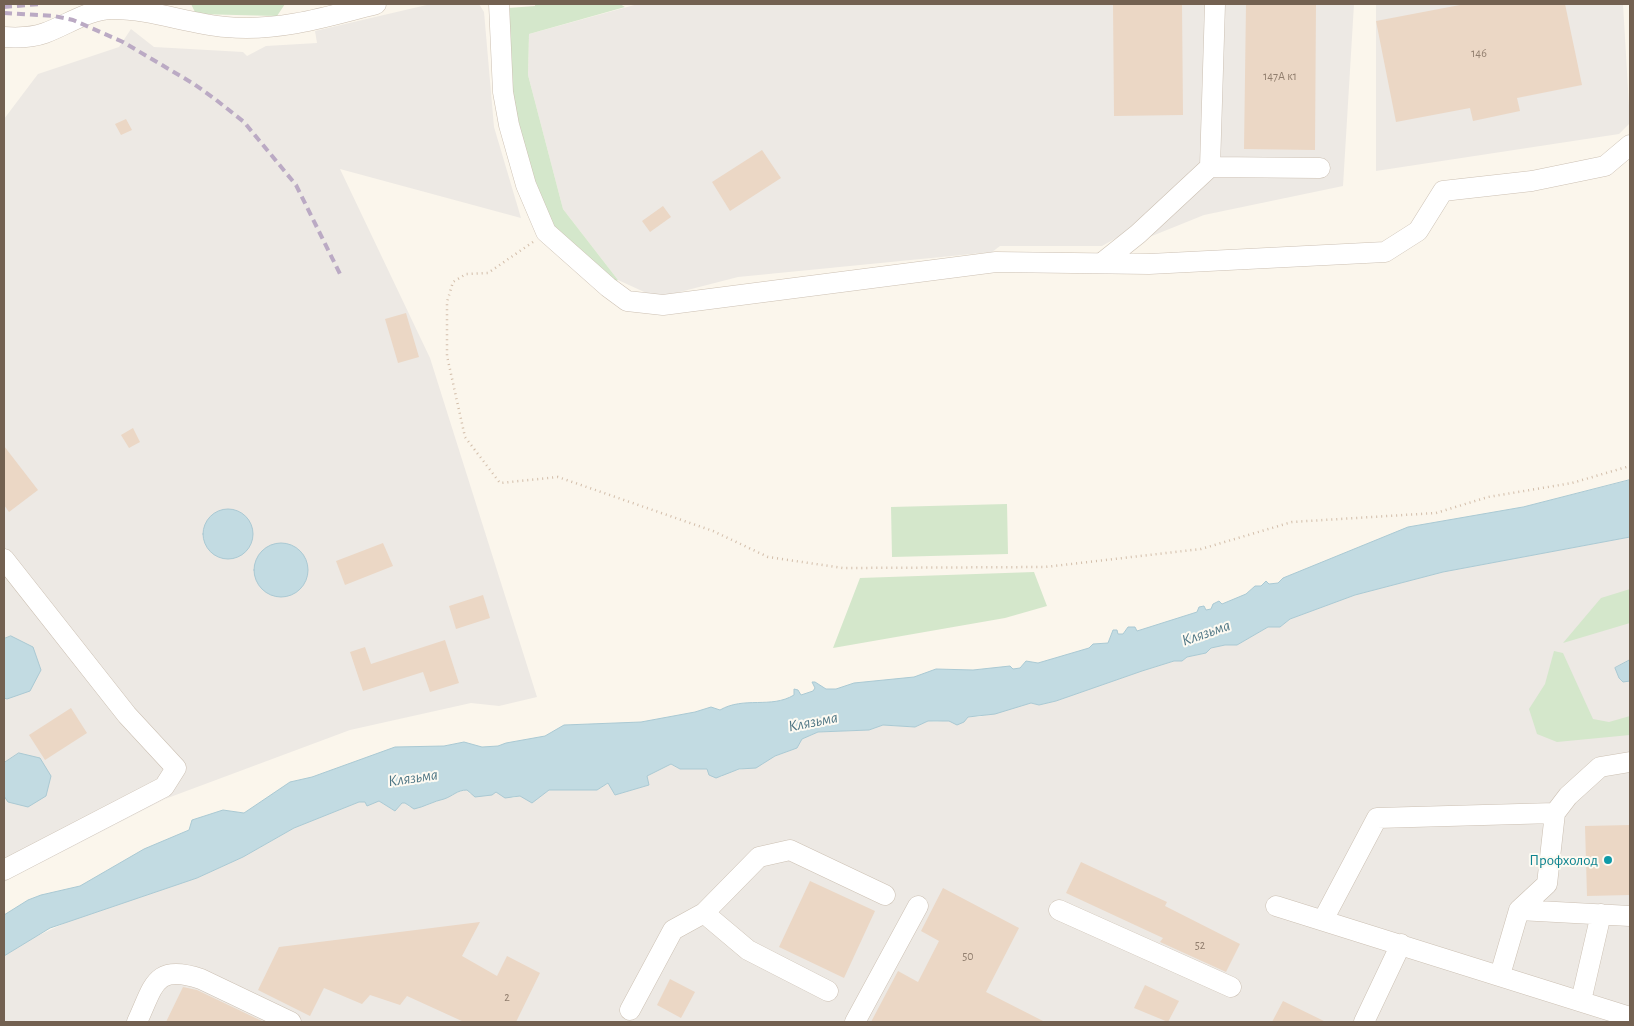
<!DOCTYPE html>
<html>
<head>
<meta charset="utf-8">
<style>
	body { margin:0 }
	#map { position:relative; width:1634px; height:1026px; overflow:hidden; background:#fbf6ec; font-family:"Alegreya Sans",sans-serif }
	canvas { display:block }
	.frame { position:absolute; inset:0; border:5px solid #736151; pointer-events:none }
</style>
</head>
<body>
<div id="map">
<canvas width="1634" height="1026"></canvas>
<div class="frame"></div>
</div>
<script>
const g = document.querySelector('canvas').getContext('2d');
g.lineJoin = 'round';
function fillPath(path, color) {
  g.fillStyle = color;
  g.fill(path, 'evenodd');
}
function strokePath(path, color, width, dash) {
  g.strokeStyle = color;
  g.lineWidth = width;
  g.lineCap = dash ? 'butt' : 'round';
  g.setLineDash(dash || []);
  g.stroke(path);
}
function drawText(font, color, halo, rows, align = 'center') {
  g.font = font + ' "Alegreya Sans",sans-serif';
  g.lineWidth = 4;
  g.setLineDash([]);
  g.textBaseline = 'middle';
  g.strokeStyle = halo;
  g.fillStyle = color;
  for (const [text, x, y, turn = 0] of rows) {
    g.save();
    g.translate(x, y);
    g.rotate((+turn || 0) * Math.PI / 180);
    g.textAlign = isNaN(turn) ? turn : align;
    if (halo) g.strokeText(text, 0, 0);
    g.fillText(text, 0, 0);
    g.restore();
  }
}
const industrial = new Path2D(`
	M431,4H479L484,12L494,127L521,218L340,169L430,358L537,697L499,706L471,703L350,730L165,799L4,882V119L38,74L119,47L131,29L154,47L243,52L247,56L266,46L317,43L315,31Z
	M638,4H1354L1343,186L1204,215L1142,240L1134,228L1102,246H1000L992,252L738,277L668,295L653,296L618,280L563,209L528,75L529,34Z
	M1376,4H1623L1630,123L1619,134L1376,171Z
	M1630,537V1022H4V956L33,938L67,922L197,878L243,857L294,828L359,802L379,801L395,811L402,803H405L409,807L425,806L463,790H467L470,794L496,792L513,798L520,796L535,800L549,790H597L609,783L615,795L649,785L647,776L671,764L680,769H707L721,777L726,773L763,764L770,758L797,748L802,739L818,732L869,730L883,725L915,727L928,721L936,722L968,717H979L1031,703L1039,705L1056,701L1142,671L1174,661H1182L1187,657L1206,653L1211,648L1225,645H1237L1268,627H1280L1290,619L1355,595L1443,572Z`);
const green = new Path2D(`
	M191,4H285L277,16L196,14Z
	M535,4H620L625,7L529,34L528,75L563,209L618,280L612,283L551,228L533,188L516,120L510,79L508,8L535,6Z
	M1007,504L1008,554L892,557L891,507Z
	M1034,572L1047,606L1005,618L833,648L860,578Z
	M1630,589V623L1563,643L1601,598Z
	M1554,651L1563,653L1593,719L1609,722L1630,716V735L1557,742L1537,734L1529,709L1545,684Z`);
const water = new Path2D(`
	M1630,480V537L1443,572L1355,595L1290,619L1280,627H1268L1237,645H1225L1211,648L1206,653L1187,657L1182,661H1174L1142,671L1056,701L1039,705L1031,703L995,714L968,717L964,722L957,725L949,721H928L915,727L883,725L869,730L818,732L802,739L797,748L775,756L756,768L739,769L716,778L709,775L707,769H680L671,764L647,776L649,785L615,795L608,783L597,790H549L532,803L520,796L505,798L496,792L492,795L475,797L467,790C457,790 453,796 444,799C434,801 424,807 414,809L405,803H402L395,811L379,801L367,806L365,802H359L294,828L243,857L197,878L50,928L4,956V915L28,900L41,895L80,886L144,849L189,830L192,820L223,810L244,813L290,782L312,777L395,747L444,746L464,742L482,747L498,746L506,743L545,736L564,725L641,722L695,712L711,707L720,710C744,696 771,709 794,695V689L798,690L801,695L813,691L815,688L812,682H815L826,689H836L854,683L914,677L936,669L973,670L1010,666L1013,669L1020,668L1026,661L1038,663L1089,648L1093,644L1108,643L1113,630H1117L1118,634H1123L1128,627H1135L1137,631L1197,612L1199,607L1204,606L1206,610L1211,609L1213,604L1219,601L1222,604L1246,594L1255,586H1261L1266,581L1269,584L1278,583L1283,578L1408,527L1523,507Z
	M203 534a25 25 0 1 1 50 0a25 25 0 1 1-50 0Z
	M254 570a27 27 0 1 1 54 0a27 27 0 1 1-54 0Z
	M11,636L33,647L41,670L30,691L7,699L4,698V639Z
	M1630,660V681L1623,682L1619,678L1615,668Z
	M19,753L40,758L51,776L46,796L28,807L8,802L4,796V763Z`);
const building = new Path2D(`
	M1113,4H1182L1183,115L1114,116Z
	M1246,4H1316L1315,150L1244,149Z
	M1465,4H1565L1582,85L1517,98L1520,111L1473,121L1470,108L1396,122L1376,21Z
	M126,119L132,130L121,135L115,124Z
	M762,150L781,178L730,211L712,182Z
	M663,206L671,217L650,232L642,221Z
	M406,313L419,357L398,363L385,319Z
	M133,428L140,442L129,448L121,435Z
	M4,446L38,490L9,512L4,505Z
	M383,543L393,566L345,585L336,561Z
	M483,595L490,618L456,629L449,606Z
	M445,640L459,683L430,692L423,672L363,691L350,652L365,647L371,664Z
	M71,708L87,733L45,760L29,735Z
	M1630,825V895L1587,896L1585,826Z
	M1081,862L1167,902L1165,906L1240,944L1226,972L1160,942L1163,938L1066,893Z
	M810,881L875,911L844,978L779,947Z
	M943,888L1019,928L986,992L1045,1022H871L898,971L918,982L939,941L921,931Z
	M480,922L462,956L497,976L507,956L540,973L516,1022H464L407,996L400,1005L370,995L362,1004L324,988L310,1016L258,990L279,947Z
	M670,979L695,992L681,1018L657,1005Z
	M1145,985L1179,1001L1168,1022L1134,1008Z
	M183,987L197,990L264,1022H166Z
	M1283,1001L1326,1022H1272Z`);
const path = new Path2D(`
	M533,242L488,273L466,274L453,282L447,302V356L465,437L500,483L558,477L713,531L768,557L843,568L1045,567L1201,549L1292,522L1436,513L1488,497L1572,483L1630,466`);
const minor = new Path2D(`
	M499,4L503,92L509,125L526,185L546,232L608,287L627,301L663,305L996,262L1149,264L1385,252L1418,231L1443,191L1532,181L1605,166L1630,145
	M4,37C18,38 31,38 45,33C67,25 89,9 113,9C151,9 189,24 226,27C278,32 327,17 376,4
	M1210,167L1215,4
	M1103,262L1138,234L1210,167L1320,168
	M4,559L127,715L176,768L164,787L4,870
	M1276,906L1630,1017
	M1059,910L1231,987
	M1519,910L1630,916
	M704,913L748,950L828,991
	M1323,920L1377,818L1555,813
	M1500,975L1519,910L1547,884L1555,813L1568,796L1600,767L1630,762
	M1581,1001L1601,914
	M630,1010L673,930L704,913L759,857L790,850L885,895
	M137,1022C154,986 154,963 201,979L291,1022
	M855,1022L918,906
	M1364,1022L1401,944`);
const rail = new Path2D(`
	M4,7L40,4
	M4,13L54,16L73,20L123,42L194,84L215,99L244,122L296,185L342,278`);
const markers = [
	[1608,860,5,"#0f9aa8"]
];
const numberNames = [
	["146",1479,53],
	["147А к1",1280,76],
	["52",1200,945],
	["50",968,956],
	["2",507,997]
];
const cultureNames = [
	["Профхолод",1598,860]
];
const waterNames = [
	["Клязьма",1206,633,-19],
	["Клязьма",813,722,-11],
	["Клязьма",413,778,-8]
];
fillPath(industrial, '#ede9e4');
fillPath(green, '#d4e7cb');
fillPath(water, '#c2dbe2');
strokePath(water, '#aac9d3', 1);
fillPath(building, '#ebd7c5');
strokePath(minor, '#ccc0b3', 21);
strokePath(path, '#d2bda9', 2.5, [1, 4]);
strokePath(minor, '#fff', 20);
strokePath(rail, '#bbaac4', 4, [8, 5]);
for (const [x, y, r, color] of markers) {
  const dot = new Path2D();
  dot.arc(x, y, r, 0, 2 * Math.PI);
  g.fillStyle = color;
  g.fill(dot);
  strokePath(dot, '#fdfaf2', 2);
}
drawText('12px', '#917e6e', null, numberNames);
drawText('15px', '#0d838f', '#fdfaf2', cultureNames, 'right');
drawText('italic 16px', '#4d7584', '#fdfaf2', waterNames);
</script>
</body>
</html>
